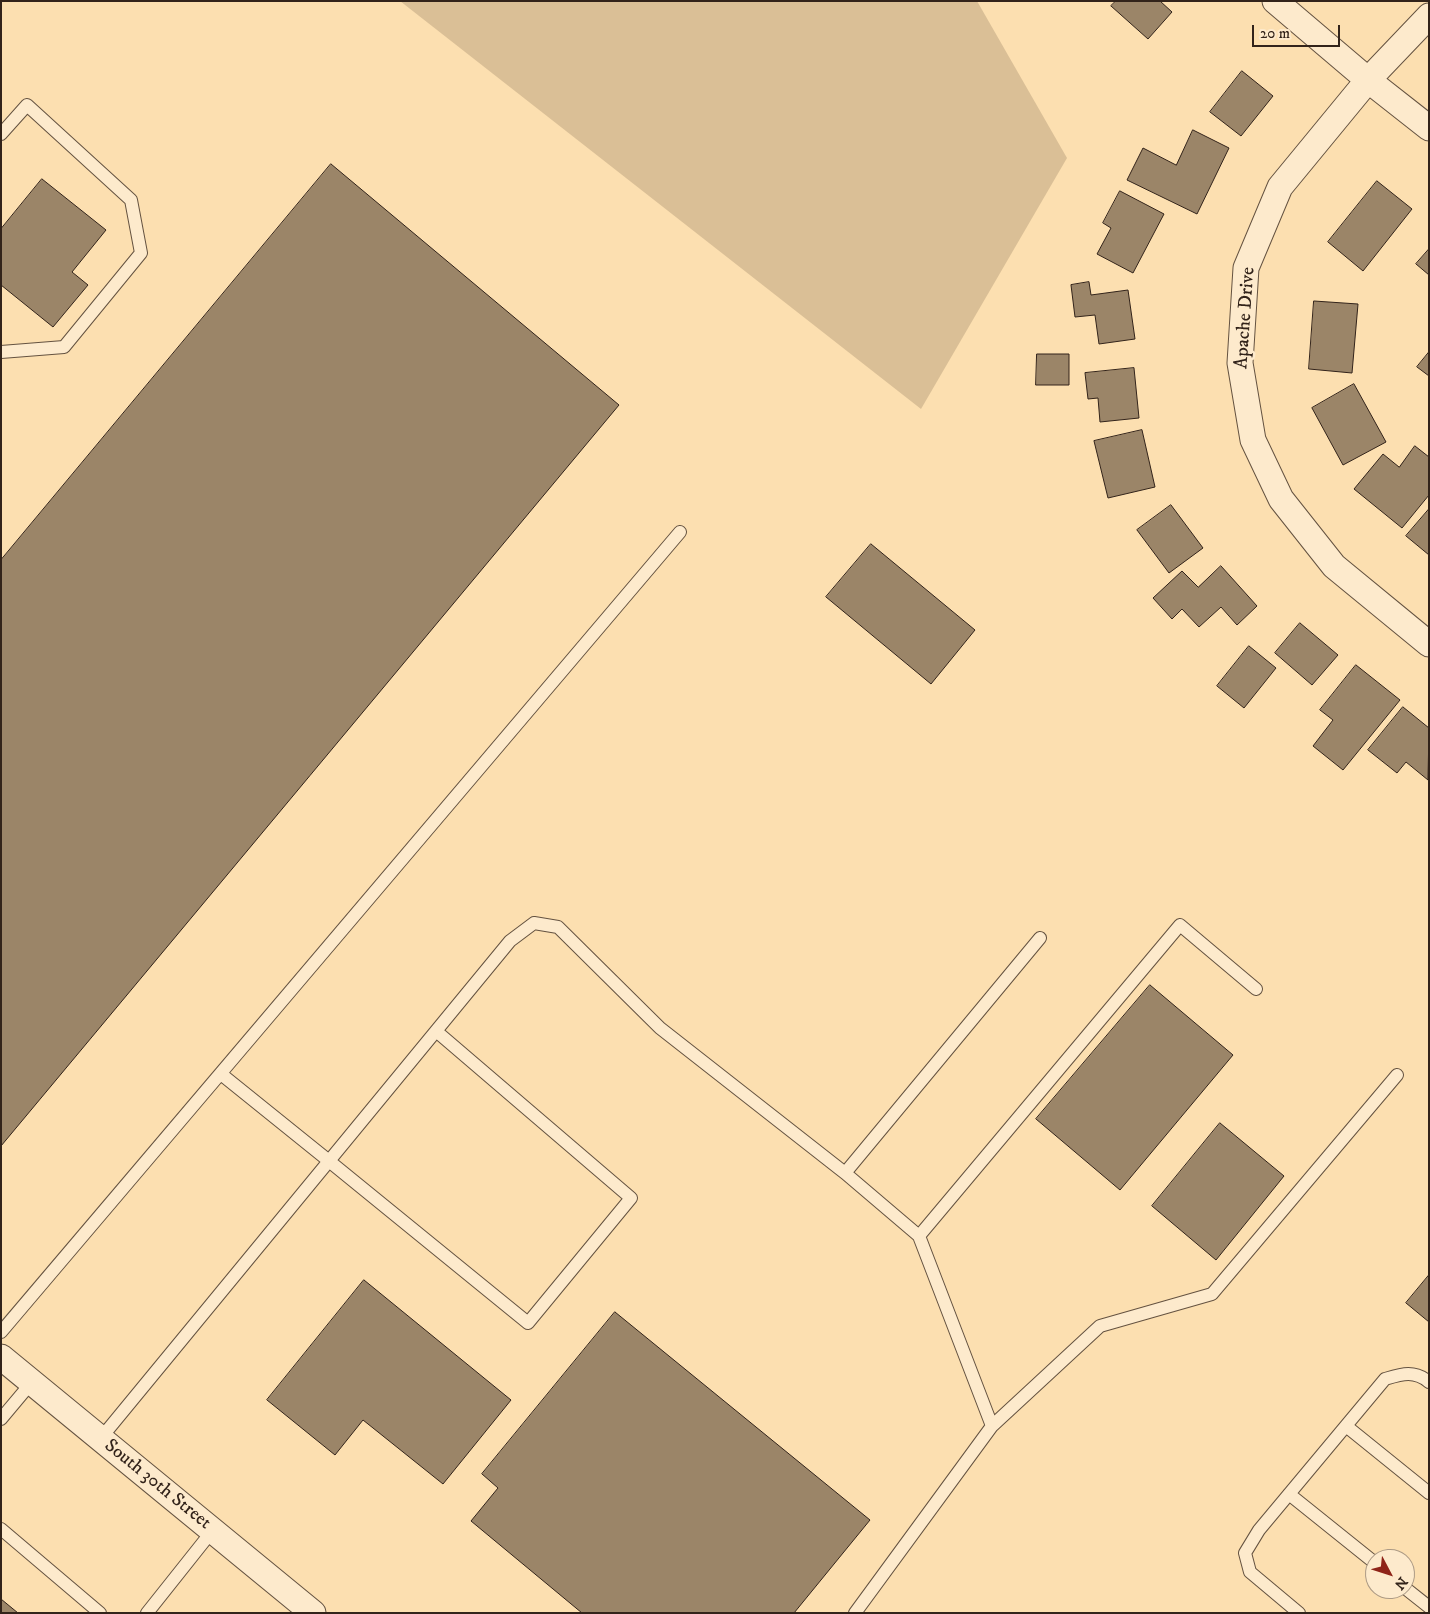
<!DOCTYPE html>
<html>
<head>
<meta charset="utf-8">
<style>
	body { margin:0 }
	#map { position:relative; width:1430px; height:1614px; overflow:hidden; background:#fcdfb0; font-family:"IM FELL DW Pica",serif }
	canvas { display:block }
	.frame { position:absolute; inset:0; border:2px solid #32231a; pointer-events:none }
	.north { position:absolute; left:1365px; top:1549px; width:50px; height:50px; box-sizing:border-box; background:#fdeacc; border:1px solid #ac9a85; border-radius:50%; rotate:130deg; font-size:14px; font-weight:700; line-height:20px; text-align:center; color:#32231a }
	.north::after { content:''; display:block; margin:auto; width:18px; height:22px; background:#8f2418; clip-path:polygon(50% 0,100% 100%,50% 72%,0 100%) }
	.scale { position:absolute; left:1252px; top:25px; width:88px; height:22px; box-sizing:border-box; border:2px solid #32231a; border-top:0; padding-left:6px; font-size:15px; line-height:18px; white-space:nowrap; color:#32231a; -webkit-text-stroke:4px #fdeacc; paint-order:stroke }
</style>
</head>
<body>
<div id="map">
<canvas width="1430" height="1614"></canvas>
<div class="frame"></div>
<div class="north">N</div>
<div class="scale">20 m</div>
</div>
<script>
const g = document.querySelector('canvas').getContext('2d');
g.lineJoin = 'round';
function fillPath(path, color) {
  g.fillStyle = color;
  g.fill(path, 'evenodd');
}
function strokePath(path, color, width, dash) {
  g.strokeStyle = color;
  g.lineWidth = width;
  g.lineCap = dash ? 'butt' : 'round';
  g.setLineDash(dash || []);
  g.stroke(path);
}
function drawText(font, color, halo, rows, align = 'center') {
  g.font = font + ' "IM FELL DW Pica",serif';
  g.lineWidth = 5;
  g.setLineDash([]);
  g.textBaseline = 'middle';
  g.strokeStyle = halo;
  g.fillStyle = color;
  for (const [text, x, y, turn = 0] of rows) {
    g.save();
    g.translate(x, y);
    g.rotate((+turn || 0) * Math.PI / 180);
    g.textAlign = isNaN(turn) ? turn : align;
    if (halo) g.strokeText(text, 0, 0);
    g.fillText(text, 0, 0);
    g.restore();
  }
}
const green = new Path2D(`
	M400,1H977L1067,158L921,409Z`);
const building = new Path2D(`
	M1116,1H1160L1172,12L1148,39L1111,6Z
	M1242,71L1273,96L1241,136L1210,112Z
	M1193,130L1229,148L1197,214L1127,180L1143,148L1176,165Z
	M331,164L619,405L1,1146V560Z
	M42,179L106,230L72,272L88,285L53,327L1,285V229Z
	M1377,181L1412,209L1363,271L1328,242Z
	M1120,191L1164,214L1133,273L1097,254L1111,228L1103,223Z
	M1429,249V275L1416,264Z
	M1089,282L1091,295L1128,290L1135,339L1099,344L1095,315L1075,317L1071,285Z
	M1314,301L1358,304L1352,373L1309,369Z
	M1429,352V376L1417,367Z
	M1037,354H1069V385H1036Z
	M1134,368L1139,418L1100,422L1098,398L1088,399L1085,373Z
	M1354,384L1386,442L1343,465L1312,408Z
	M1142,430L1155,487L1108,498L1094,441Z
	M1415,446L1429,457V495L1402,528L1354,489L1383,454L1399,467Z
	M1171,505L1203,548L1169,573L1137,530Z
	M1429,509V555L1406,536Z
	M871,544L975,630L931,684L826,597Z
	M1221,566L1257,606L1237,625L1221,607L1199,627L1182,609L1172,619L1153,598L1182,571L1198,587Z
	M1300,623L1338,655L1312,685L1275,653Z
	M1249,646L1276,668L1244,708L1217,686Z
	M1356,665L1400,700L1343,770L1313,746L1333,720L1320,710Z
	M1403,707L1429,728L1428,780L1406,762L1397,773L1368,750Z
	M1150,985L1233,1055L1120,1190L1036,1119Z
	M1220,1123L1284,1176L1216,1260L1152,1206Z
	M1429,1275V1322L1406,1303Z
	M364,1280L511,1400L443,1484L363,1420L335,1455L267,1400Z
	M615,1312L870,1520L794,1613H582L471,1521L498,1488L482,1474Z
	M1,1599L18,1613H1Z`);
const lane = new Path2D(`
	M1,134L27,105L131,200L141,253L64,347L1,352
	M1040,938L845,1173L919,1236L992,1426L1100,1326L1212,1294L1397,1075
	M436,1031L631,1198L528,1323L329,1161L510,941L534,923L558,927L660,1028L845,1173
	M919,1236L1180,925L1256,989
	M1,1332L680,532
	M1,1419L32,1382
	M1346,1426L1429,1493
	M101,1438L329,1161L221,1074
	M1289,1494L1375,1563
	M1,1529L100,1613
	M1405,1588L1429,1607
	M147,1613L213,1530
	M855,1613L992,1426
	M1299,1613L1250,1572L1245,1553L1259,1530L1385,1379C1402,1374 1414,1370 1429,1382`);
const street = new Path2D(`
	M1275,1L1368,80L1429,128
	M1429,16L1368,80L1280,187L1246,268L1240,363L1253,440L1281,499L1334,566L1429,644
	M1,1357L313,1613`);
const streetNames = [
	["Apache Drive",1246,318,-86],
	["South 30th Street",157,1485,39]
];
fillPath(green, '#dabf96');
fillPath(building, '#9b8568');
strokePath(building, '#32231a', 1);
strokePath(lane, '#645240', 14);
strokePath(street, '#645240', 27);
strokePath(lane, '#fdeacc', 12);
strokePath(street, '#fdeacc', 25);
drawText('19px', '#32231a', '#fdeacc', streetNames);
</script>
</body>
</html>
